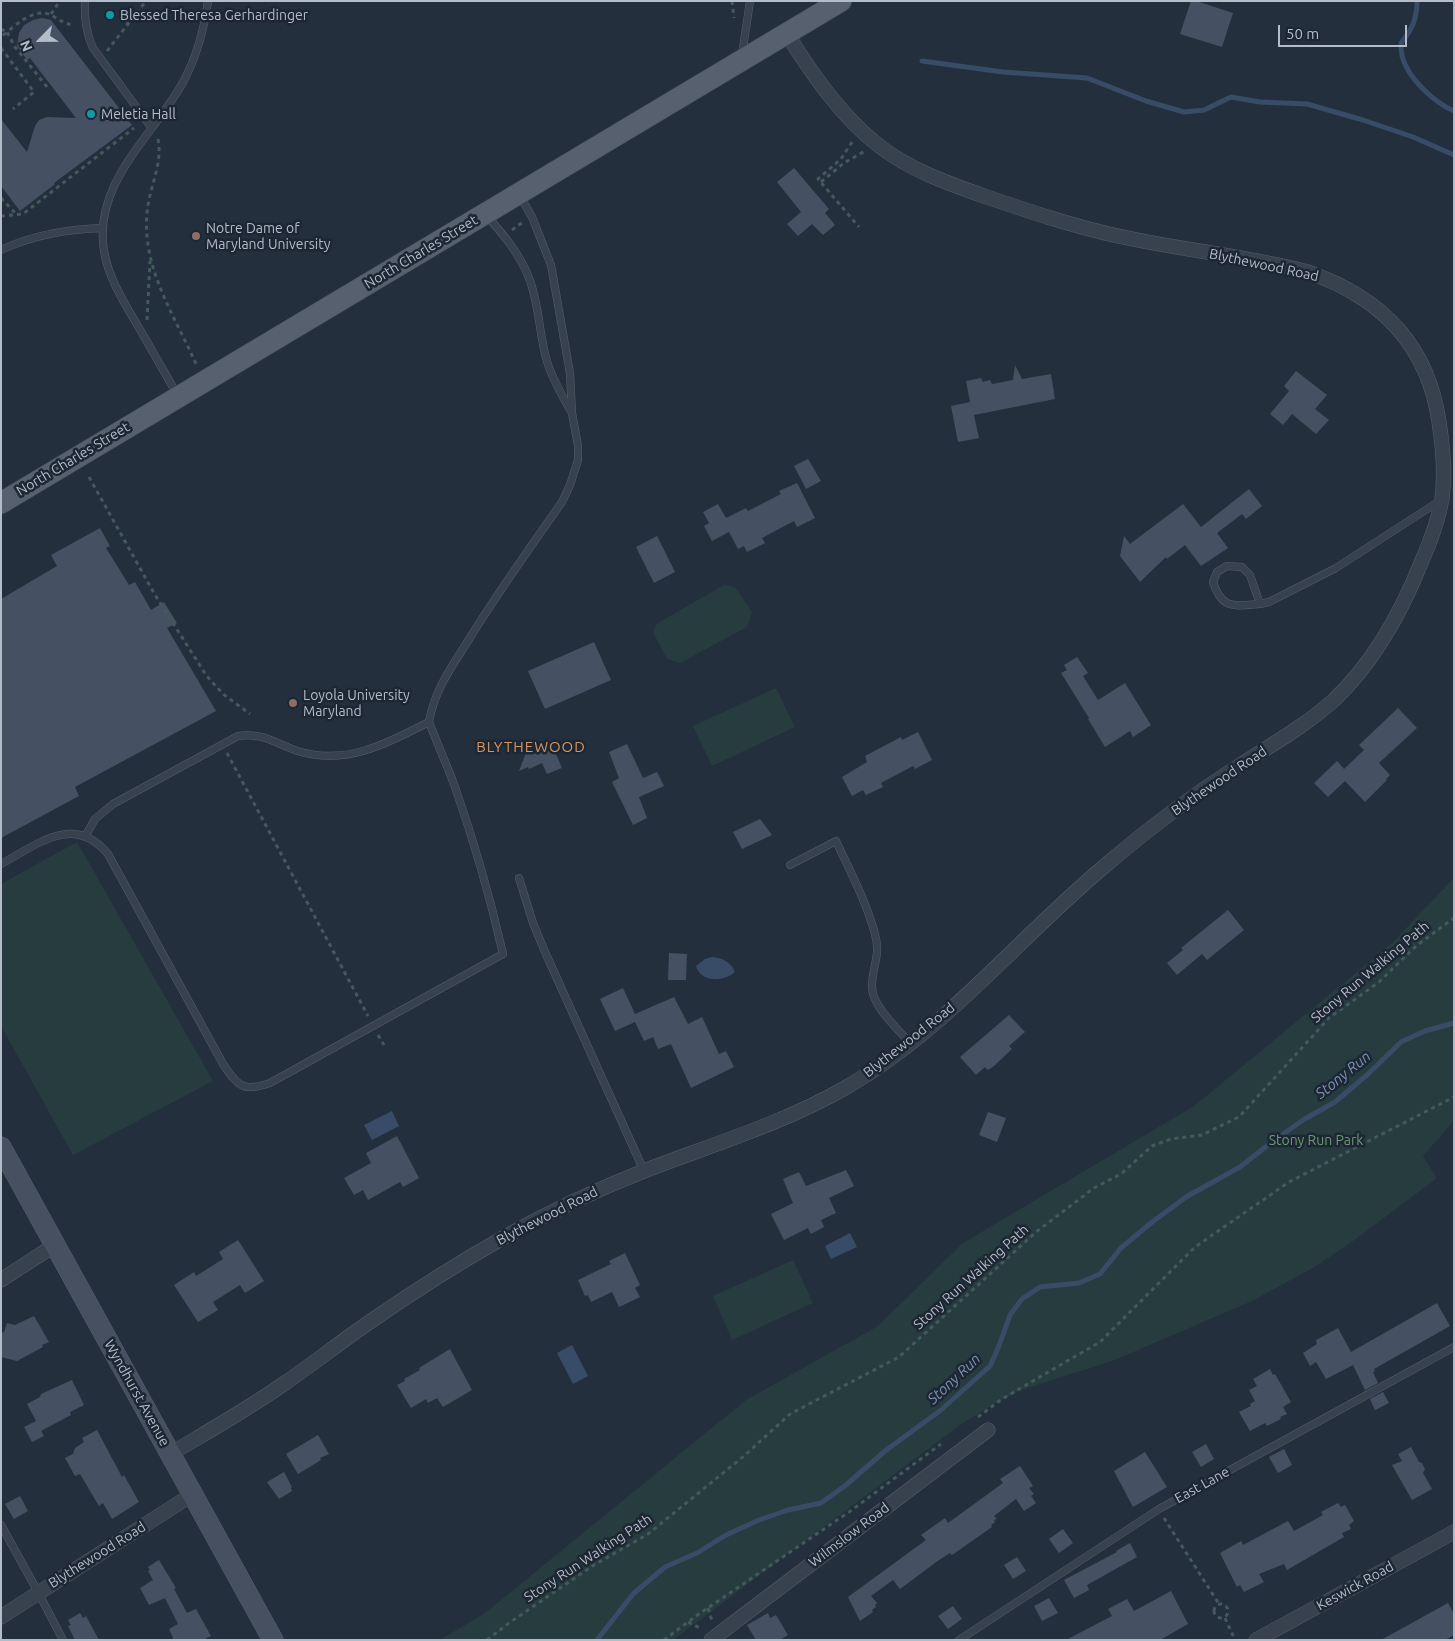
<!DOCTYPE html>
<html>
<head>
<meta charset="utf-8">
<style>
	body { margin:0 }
	#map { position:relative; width:1455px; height:1641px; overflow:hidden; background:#242f3e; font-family:Ubuntu,sans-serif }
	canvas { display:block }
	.frame { position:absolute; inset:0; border:2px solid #b4bcc9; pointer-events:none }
	.north { position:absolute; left:15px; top:15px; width:50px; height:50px; -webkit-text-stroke:4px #1d2633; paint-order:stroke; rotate:247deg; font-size:14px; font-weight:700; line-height:20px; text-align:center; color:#b4bcc9 }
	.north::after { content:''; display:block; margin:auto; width:18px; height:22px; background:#b4bcc9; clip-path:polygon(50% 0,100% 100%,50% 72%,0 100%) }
	.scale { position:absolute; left:1278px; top:25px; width:129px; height:22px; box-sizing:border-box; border:2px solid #b4bcc9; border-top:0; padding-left:6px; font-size:15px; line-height:18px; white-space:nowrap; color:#b4bcc9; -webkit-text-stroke:4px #1d2633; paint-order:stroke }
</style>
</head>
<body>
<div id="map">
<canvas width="1455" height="1641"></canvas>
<div class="frame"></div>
<div class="north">N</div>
<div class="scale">50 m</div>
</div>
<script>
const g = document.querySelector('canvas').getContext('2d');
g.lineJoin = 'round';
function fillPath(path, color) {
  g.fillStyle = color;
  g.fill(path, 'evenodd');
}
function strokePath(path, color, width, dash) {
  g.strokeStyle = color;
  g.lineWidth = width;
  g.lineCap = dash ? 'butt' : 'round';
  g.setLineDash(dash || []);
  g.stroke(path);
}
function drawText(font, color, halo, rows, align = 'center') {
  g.font = font + ' Ubuntu,sans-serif';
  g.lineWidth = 5;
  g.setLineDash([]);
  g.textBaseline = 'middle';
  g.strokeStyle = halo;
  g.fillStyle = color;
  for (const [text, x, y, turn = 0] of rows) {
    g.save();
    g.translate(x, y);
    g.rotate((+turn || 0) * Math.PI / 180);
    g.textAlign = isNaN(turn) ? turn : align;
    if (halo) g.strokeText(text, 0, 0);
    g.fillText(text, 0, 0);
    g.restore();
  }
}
const green = new Path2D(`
	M724,585L735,587L752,612L747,627L680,663L667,659L653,632L656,624Z
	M776,688L795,727L712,766L693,726Z
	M77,842L213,1081L73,1155L1,1026V884Z
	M1454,878V1121L1423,1156L1437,1178L1353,1241L1313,1268L1252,1301L1115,1360L1024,1389L997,1402L960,1425L673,1640H440L485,1613L746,1400L878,1326L963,1243L1194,1106L1391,944Z
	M793,1260L813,1303L732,1340L713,1296Z`);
const water = new Path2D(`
	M712,957C722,958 731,962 735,972C724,982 701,983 696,966L705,959Z
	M392,1111L399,1126L372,1140L364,1125Z
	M850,1233L857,1247L831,1259L825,1246Z
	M572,1345L588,1376L573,1384L557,1353Z`);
const stream = new Path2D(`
	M1417,1C1417,19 1412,30 1401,43C1401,48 1401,54 1403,59C1409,79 1435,103 1454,111
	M922,61L1003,72L1087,78L1146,101L1184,112L1204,110L1231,97L1260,102L1307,104L1363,120L1413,137L1454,155
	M597,1640L633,1594L665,1567L697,1553L726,1535L759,1520L788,1510L821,1503L846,1485L885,1451L941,1410L990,1366L999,1346L1010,1315L1022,1299L1040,1287L1079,1283L1100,1274L1121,1248L1151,1223L1186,1197L1240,1167L1268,1145L1303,1120L1335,1102L1367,1075L1401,1042L1425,1031L1454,1023`);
const building = new Path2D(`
	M1191,1H1196L1233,13L1222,47L1180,34Z
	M42,18L51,20L132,125L54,183L55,184L20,211L1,186V119L27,152L35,126L39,120L47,117L76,118L30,58L27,60L17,46L19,33L24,25L33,20Z
	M794,168L829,209L825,213L835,225L823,235L812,224L798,236L787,224L801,212L777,182Z
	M1015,365L1022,379L1051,374L1055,399L974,415L979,438L958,442L951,406L970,402L966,381L981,378L983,382L990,380L992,384L1013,380Z
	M1296,371L1327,395L1315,409L1329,420L1316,434L1292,414L1283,425L1270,414L1289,391L1284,386Z
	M808,459L821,481L806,489L794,466Z
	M797,483L815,518L797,527L794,521L762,538L765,543L747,552L744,546L738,549L729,532L712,541L704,526L709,523L703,512L718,504L726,518L746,508L748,511L781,494L779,491Z
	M1249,489L1262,506L1246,519L1242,514L1217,533L1228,548L1201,566L1185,545L1167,559L1166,557L1140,582L1120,556L1124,536L1130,544L1183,504L1201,527Z
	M100,528L110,546L106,548L129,585L135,582L151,610L164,602L177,623L167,628L216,711L75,787L79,796L1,838V599L57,566L51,555Z
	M657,536L675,572L654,583L636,547Z
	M594,642L611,680L545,709L528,671Z
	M1077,657L1088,673L1083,676L1098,700L1125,683L1151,725L1133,737L1130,731L1105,747L1088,719L1089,718L1061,673L1067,670L1064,665Z
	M1398,708L1417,728L1379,763L1390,775L1386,779L1387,780L1365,802L1345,781L1328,797L1314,783L1337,761L1344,769L1364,750L1359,745Z
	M918,732L932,760L915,769L913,766L881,783L883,787L866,795L863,790L852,796L842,777L867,762L865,756L901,737L902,740Z
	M550,740L562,768L547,774L542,763L529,769L528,767L519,771L527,750Z
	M627,744L643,778L657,772L664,786L639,797L647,818L633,825L612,782L619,778L609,752Z
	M760,819L772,835L742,849L733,832Z
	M1228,910L1244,930L1207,960L1202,954L1177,975L1167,963L1183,950L1181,948Z
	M669,953L687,954L686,980H668Z
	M623,988L635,1014L674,997L688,1024L702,1017L719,1054L726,1051L734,1067L691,1088L671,1044L658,1049L653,1037L644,1041L635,1022L615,1031L600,999Z
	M1009,1015L1025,1032L1009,1046L1012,1049L994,1066L988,1070L985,1067L976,1075L960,1057Z
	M988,1112L1006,1118L997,1142L979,1135Z
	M397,1136L419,1178L403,1187L400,1182L368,1200L363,1190L354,1195L344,1178L371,1163L366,1153Z
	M846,1170L854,1186L829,1198L836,1213L821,1220L824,1227L811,1234L808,1228L784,1240L771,1214L793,1203L783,1179L799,1172L806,1186Z
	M238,1240L264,1281L245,1293L240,1285L213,1302L218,1310L198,1322L174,1285L194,1272L196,1276L223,1259L219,1252Z
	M625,1253L640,1285L635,1288L640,1297L619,1307L612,1292L591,1302L588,1295L585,1296L578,1280L611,1264L609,1261Z
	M1437,1303L1450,1326L1374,1369L1375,1371L1373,1372L1378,1383L1365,1390L1353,1365L1326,1379L1316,1362L1310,1366L1303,1353L1317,1344L1316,1340L1338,1328L1351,1352Z
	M34,1316L49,1342L42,1345L43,1347L17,1361L1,1357V1333L4,1332L7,1323L15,1325Z
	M450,1349L472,1390L443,1407L437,1398L428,1403L426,1399L411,1408L397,1385L405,1381L404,1379L420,1370L419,1368Z
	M1270,1369L1273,1375L1275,1374L1291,1402L1283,1407L1287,1414L1280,1417L1281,1419L1267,1426L1265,1423L1250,1431L1239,1412L1251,1406L1250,1404L1255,1401L1249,1390L1257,1386L1253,1379Z
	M72,1380L84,1405L70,1412L71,1415L41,1431L44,1436L32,1442L24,1427L36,1421L27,1404L40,1397L41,1394Z
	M1383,1392L1389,1403L1375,1410L1370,1399Z
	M97,1430L122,1477L124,1475L139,1502L112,1519L103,1503L99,1506L80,1474L75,1476L65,1458L73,1454L75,1448L84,1442L82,1438Z
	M318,1435L329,1454L320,1458L321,1460L298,1474L286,1454Z
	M1206,1444L1214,1459L1201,1467L1192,1452Z
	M1411,1447L1419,1462L1422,1463L1425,1469L1423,1473L1432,1489L1412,1500L1392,1465L1402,1461L1398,1454Z
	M1284,1449L1292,1465L1278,1473L1269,1457Z
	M1145,1452L1167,1487L1133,1507L1114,1471Z
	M1020,1466L1033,1486L1029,1488L1034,1494L1031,1496L1036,1503L1024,1511L1016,1499L994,1516L997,1519L994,1520L995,1522L991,1525L992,1527L952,1555L950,1553L939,1560L900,1589L893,1580L871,1596L877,1603L875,1605L876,1607L872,1610L873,1612L860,1621L848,1597L926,1540L921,1535L945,1518L948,1523L1003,1483L1000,1479Z
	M284,1472L292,1487L291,1488L292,1491L279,1499L267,1482Z
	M20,1496L28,1511L14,1519L5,1504Z
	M1338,1503L1341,1507L1345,1505L1354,1521L1349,1525L1351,1529L1342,1533L1344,1537L1287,1570L1284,1564L1259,1574L1264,1582L1244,1592L1240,1585L1237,1587L1220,1553L1241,1541L1243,1545L1288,1521L1294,1531L1323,1515L1321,1512Z
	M1063,1529L1073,1543L1059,1553L1049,1539Z
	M1130,1543L1137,1557L1087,1585L1089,1590L1074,1598L1064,1580L1117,1552L1116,1551Z
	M1017,1557L1026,1571L1013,1579L1004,1565Z
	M159,1560L176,1588L174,1589L187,1613L196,1609L211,1636L203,1640H174L169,1629L178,1624L165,1598L149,1605L140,1588L153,1580L148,1571L150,1570L148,1567Z
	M1171,1591L1188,1624L1160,1640H1066L1112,1616L1108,1609L1127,1599L1134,1611Z
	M1049,1598L1058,1613L1042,1621L1034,1606Z
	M1448,1603L1454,1614V1635L1445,1640H1381Z
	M953,1606L962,1619L948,1629L938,1616Z
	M80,1613L83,1618L86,1616L99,1640H75L68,1626L71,1625L68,1620Z
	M768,1613L770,1618L776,1615L788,1635L780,1640H756L747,1625Z`);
const path = new Path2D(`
	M732,1L734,18
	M51,14L60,1
	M119,19L129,24
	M1,29L7,32L1,37
	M1,48L34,92L13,109
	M107,51L146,1
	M47,87L15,47L7,32C18,23 37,6 53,16C61,21 65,24 74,25
	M158,139C163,164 149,188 147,213C142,269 175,316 196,364
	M852,142L841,159L818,179L859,227
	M821,182L844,163L865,151
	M1,198L16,214
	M1,216L23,214L134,128
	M512,230L523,222
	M147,320L150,261
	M89,477L155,595L206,675L223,694L250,714
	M227,753L368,1016
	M378,1035L384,1045
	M978,1417L1002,1399L1100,1342L1195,1247L1289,1182L1454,1097
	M1164,1518L1219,1604
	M1214 1611a7 7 0 1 1 14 0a7 7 0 1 1-14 0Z
	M708,1608L712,1621
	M1225,1618L1235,1640
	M688,1622L702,1629
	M487,1640L509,1623L594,1565L648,1534L744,1456L790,1414L899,1357L1036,1232L1094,1188L1121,1174L1152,1146L1171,1139L1202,1135L1239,1117L1329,1018L1379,982L1416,946L1454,918
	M664,1640L696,1616L849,1512L941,1444`);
const lane = new Path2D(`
	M85,1C84,19 86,33 93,48L151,127
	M742,55L750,1
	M486,215C503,234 520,254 529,278C539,303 539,332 546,358C551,377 561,393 570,410
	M1,250C33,235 68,229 103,228
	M178,396C166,375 154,354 142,333C127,307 109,281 104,251C93,183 152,137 182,84C196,59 204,30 208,1
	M1227,566L1242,567L1250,575L1260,604C1234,606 1222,610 1213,582L1217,572Z
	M1260,604L1269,602L1336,568L1441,500
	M86,835L95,819L113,804L238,736C265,732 277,745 301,752C348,765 388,743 429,722C434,692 450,669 466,644C496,595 529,549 562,502L570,485L578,460V446L572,413L570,373L551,265L532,217L520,196
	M1,864C38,844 74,813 108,854L223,1064C238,1087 244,1092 270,1083L503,954C490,897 474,841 455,787C447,765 437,743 429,722
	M790,865L836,841C850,871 866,901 875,934C881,956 872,966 872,987C872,1006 898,1029 910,1043
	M519,878L533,923L545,952L644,1171
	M1,1525L38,1592L63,1640
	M959,1640L1159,1509L1454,1347`);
const street = new Path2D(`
	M1,1280L55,1245
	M170,1454C209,1431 248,1409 285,1383C314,1363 342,1341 371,1321C413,1292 457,1264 501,1239C549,1212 598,1189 649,1169C714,1144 784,1123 845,1088C942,1033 1016,941 1100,870C1144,832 1190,797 1239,766C1271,745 1305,726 1334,700C1374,662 1401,613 1421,563C1430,543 1438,521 1442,499C1445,474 1443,447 1439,422C1428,344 1380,297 1308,272C1246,256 1181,250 1118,236C1072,226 1028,211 984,196C947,183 908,169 878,145C841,116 812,74 787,34
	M1,1617L193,1494
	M711,1640L988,1430
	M1256,1640L1454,1532`);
const secondary = new Path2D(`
	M1,1147L273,1640`);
const primary = new Path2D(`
	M1,503L841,1`);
const markers = [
	[110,15,5,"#0f9aa8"],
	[91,114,5,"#0f9aa8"],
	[196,236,5,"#8d6e63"],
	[293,703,5,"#8d6e63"]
];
const poiNames = [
	["Blessed Theresa Gerhardinger",120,15],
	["Meletia Hall",101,114],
	["Notre Dame of",206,228],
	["Maryland University",206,244],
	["Loyola University",303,695],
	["Maryland",303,711]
];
const streetNames = [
	["North Charles Street",421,252,-31],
	["Blythewood Road",1264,265,12],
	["North Charles Street",73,459,-31],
	["Blythewood Road",1219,781,-34],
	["Stony Run Walking Path",1370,972,-40],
	["Blythewood Road",909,1040,-38],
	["Blythewood Road",547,1216,-27],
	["Stony Run Walking Path",971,1277,-42],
	["Wyndhurst Avenue",137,1393,61],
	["East Lane",1202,1485,-29],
	["Wilmslow Road",849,1535,-37],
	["Blythewood Road",97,1555,-32],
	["Stony Run Walking Path",588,1558,-33],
	["Keswick Road",1355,1586,-29]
];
const parkNames = [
	["Stony Run Park",1316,1140]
];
const neighbourhoodNames = [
	["BLYTHEWOOD",531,747]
];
const waterNames = [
	["Stony Run",1343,1075,-39],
	["Stony Run",954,1379,-43]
];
fillPath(green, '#263c3f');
fillPath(water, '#394c67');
strokePath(stream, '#394c67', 5);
fillPath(building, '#455162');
strokePath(lane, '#565f6c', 8);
strokePath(street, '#565f6c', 15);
strokePath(secondary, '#565f6c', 21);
strokePath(primary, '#414a57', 22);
strokePath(path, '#44595c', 3, [4, 4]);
strokePath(lane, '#38414e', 7);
strokePath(street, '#38414e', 14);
strokePath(secondary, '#465061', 20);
strokePath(primary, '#56606e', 21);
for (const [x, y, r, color] of markers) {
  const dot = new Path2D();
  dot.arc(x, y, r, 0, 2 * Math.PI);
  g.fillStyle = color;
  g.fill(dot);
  strokePath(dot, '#1d2633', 2);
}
drawText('14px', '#b4bcc9', '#1d2633', poiNames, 'left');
drawText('14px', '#b4bcc9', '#1d2633', streetNames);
drawText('14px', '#6b9a76', '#1d2633', parkNames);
g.letterSpacing = '1px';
drawText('15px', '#d59563', '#1d2633', neighbourhoodNames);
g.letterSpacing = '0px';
drawText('italic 15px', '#7c92b1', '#1d2633', waterNames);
</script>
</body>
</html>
